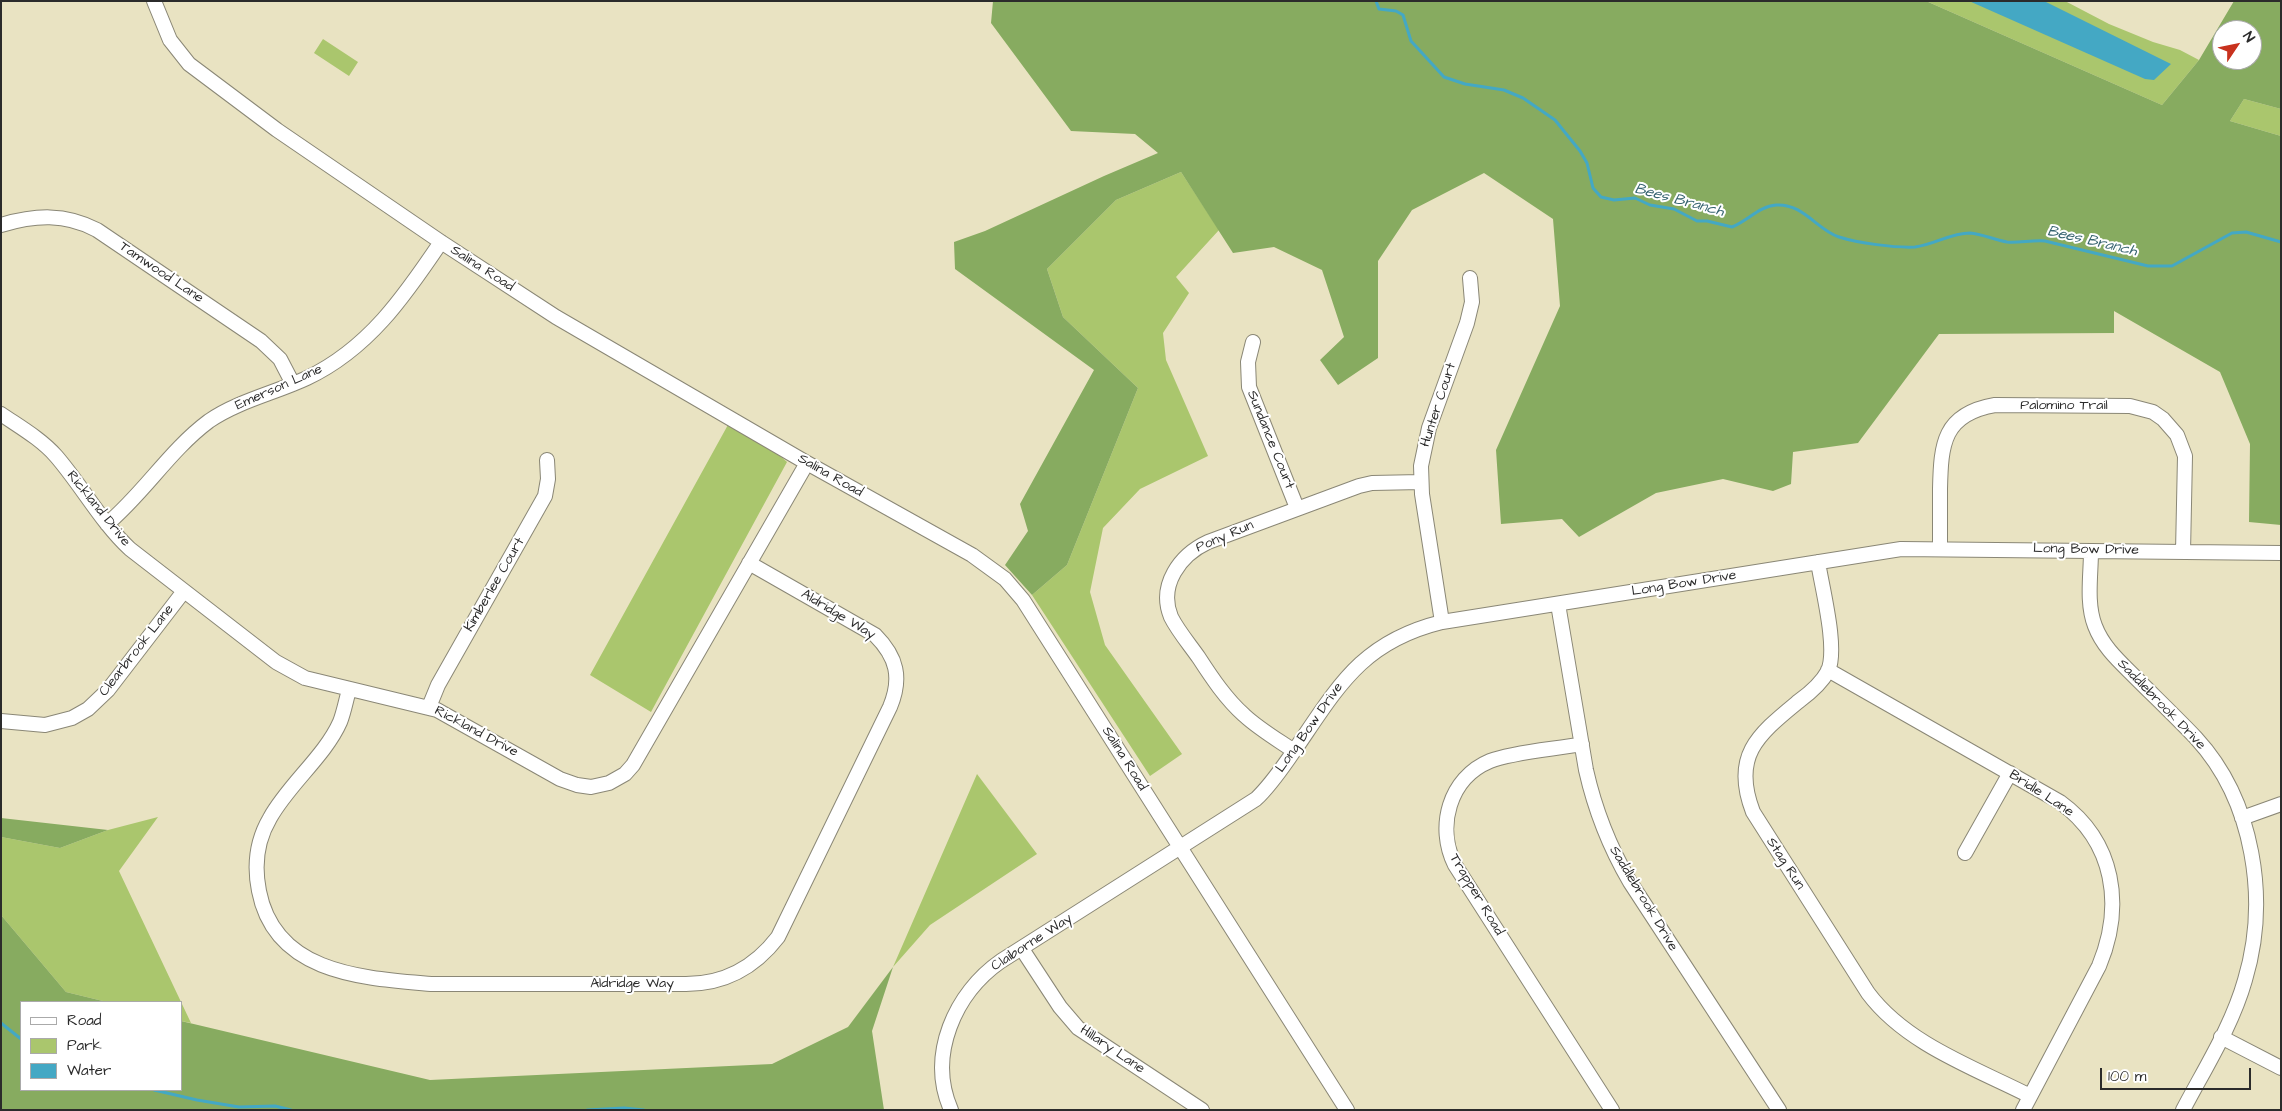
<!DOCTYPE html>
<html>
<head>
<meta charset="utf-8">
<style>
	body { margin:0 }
	#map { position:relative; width:2282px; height:1111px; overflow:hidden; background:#e9e3c2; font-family:"Architects Daughter",sans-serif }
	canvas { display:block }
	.frame { position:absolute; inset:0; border:2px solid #2b2b2b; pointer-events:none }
	.legend { position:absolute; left:20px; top:1001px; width:162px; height:90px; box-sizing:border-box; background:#fff; border:1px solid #aaa; margin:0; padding:6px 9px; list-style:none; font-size:15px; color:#2b2b2b }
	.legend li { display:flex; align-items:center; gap:10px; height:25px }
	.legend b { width:25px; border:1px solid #aaa }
	.north { position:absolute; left:2212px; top:20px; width:50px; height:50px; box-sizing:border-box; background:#fff; border:1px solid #aaa; border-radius:50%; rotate:56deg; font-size:14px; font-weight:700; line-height:20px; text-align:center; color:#2b2b2b }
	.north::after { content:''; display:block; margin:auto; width:18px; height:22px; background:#c8321e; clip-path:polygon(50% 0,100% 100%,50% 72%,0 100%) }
	.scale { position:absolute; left:2100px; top:1068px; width:151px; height:22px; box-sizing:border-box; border:2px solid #2b2b2b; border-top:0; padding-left:6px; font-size:15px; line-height:18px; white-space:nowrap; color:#2b2b2b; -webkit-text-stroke:4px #fff; paint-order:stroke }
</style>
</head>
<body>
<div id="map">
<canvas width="2282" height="1111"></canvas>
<div class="frame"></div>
<ul class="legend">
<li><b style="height:6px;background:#fff"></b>Road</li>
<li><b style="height:14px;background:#aac66d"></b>Park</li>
<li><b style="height:14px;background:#44a8c4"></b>Water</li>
</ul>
<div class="north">N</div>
<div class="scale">100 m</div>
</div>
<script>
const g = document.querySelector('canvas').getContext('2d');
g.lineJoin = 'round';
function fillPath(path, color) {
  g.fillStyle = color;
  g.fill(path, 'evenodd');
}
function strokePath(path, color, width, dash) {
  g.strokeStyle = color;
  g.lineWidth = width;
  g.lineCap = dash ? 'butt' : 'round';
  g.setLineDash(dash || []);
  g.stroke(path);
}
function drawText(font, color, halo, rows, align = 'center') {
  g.font = font + ' "Architects Daughter",sans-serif';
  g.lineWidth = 4;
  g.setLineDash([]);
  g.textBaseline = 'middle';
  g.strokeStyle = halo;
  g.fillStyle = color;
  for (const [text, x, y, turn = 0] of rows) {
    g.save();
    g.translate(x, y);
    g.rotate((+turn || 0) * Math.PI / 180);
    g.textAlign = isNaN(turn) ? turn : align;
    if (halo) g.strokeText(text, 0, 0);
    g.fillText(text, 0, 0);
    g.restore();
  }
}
const green = new Path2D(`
	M1926,1H2065L2109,24L2153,42L2180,50L2199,60L2162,105Z
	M323,39L358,62L349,76L314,53Z
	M2244,99L2281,109V136L2230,121Z
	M1181,172L1219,230L1176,277L1189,293L1163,333L1166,360L1208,456L1140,489L1103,528L1090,592L1105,645L1182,754L1150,776L1032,595L1067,565L1138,388L1063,317L1047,269L1116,200Z
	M729,423L778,454L787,462L651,712L590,675Z
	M977,774L1037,854L930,925L893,967Z
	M158,817L119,871L191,1023L181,1021V1002H107L66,992L1,915V837L60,848L108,830Z`);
const forest = new Path2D(`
	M993,1H1926L2162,105L2199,60L2234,1H2281V109L2244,99L2230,121L2281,136V525L2249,522L2250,444L2220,372L2114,311V333L1939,334L1858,443L1793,452L1791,484L1773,491L1723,479L1656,493L1579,537L1562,519L1501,524L1496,450L1560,306L1553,219L1484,173L1412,210L1378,261V358L1338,385L1320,360L1344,337L1322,270L1274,247L1233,253L1181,172L1116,200L1047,269L1063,317L1138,388L1067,565L1032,595L1005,565L1028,531L1020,504L1094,370L955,269L954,242L985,231L1104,176L1158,153L1135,134L1071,131L991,23ZM2222,30H2252V60H2222Z
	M1,818L108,830L60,848L1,837Z
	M1,915L66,992L107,1002H21V1090H181V1021L430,1080L772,1064L848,1027L893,967L872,1031L884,1110H1Z`);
const water = new Path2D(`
	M1969,1H2044L2171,64L2154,80L2145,79Z`);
const stream = new Path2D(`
	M1376,1L1379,9L1396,11L1403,15L1411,41L1444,77L1465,84L1504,90L1523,98L1555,120L1580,151L1587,163L1593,188L1601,197L1614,200L1635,198L1650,205L1674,209L1697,221H1707L1732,227C1747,221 1760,206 1776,205C1803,203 1817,230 1839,237C1858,243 1895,248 1915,247C1934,245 1950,233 1970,233C1982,234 1995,240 2007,242C2019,243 2032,240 2045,241L2148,266H2172L2232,233L2246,232L2281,242
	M1,1023L21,1039
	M154,1090L197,1100L239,1107L275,1106L291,1110
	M587,1110L624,1108L644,1110`);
const minor = new Path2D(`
	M154,1L170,40L189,64L277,130L441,242L556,317L807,463L972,555L1005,579L1023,600L1347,1110
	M1,225C35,215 65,213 97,230L261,341L280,359L293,384
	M1253,342L1248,362L1249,387L1297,508
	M1,414C20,427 41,439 56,456C82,486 101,522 130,549L276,662L305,678L437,710L560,779L577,785L591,787L609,783L625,774L633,765L807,463
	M107,524C144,493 170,450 209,421C238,401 275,393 307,378C368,349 404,297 441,242
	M1940,548C1940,528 1940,508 1940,489C1941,444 1943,414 1995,405L2130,406L2153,412L2163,419L2177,435L2185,456L2183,552
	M2091,551C2091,575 2086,603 2095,626C2103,647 2119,661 2134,676C2155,697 2176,717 2196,738C2254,801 2269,900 2245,980C2232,1026 2205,1068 2183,1110
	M1818,562C1822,588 1838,648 1828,671C1821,684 1810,693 1799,701C1759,734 1731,755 1753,812L1868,993C1906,1044 1975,1068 2030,1096
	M1558,604L1586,770C1595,810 1609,846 1630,882L1779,1110
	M1442,622L1422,494L1421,466L1429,428L1467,323L1472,302L1470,278
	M1828,670L2060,802C2115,842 2124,906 2099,966L2023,1110
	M349,690C346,700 344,712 340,722C325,756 288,785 270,818C257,840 254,866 259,891C275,974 363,978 431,984H686C724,984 755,967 778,937L890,707C902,678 897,657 875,635L749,563
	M429,707L438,685L545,496L548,479L547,460
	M1,721L45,725L72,718L88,709L108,690L184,591
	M1582,744C1556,749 1513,752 1490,761C1449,778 1436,827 1455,865L1612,1110
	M1294,751C1278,740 1259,729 1244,715C1226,699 1212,678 1199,658C1190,645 1178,631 1171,617C1158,585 1180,555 1208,542L1359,486L1372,483L1421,482
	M2242,818L2281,804
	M1965,853L2010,773
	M1022,949L1060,1007L1078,1028L1202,1110
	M2221,1037L2281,1068
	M951,1110C927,1055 955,993 1001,961L1256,799C1271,785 1282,768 1294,751C1338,687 1361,642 1442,622L1901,549L2281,553`);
const streetNames = [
	["Salina Road",482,269,33],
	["Tamwood Lane",161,273,34],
	["Emerson Lane",279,388,-24],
	["Hunter Court",1439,405,-72],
	["Palomino Trail",2064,406],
	["Sundance Court",1270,440,68],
	["Salina Road",830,476,30],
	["Rickland Drive",98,509,51],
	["Pony Run",1225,537,-23],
	["Long Bow Drive",2086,550,1],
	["Long Bow Drive",1684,584,-9],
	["Kimberlee Court",495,585,-60],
	["Aldridge Way",838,615,31],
	["Clearbrook Lane",137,651,-52],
	["Saddlebrook Drive",2161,705,46],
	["Long Bow Drive",1310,728,-55],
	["Rickland Drive",476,732,28],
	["Salina Road",1124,759,58],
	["Bridle Lane",2041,794,33],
	["Stag Run",1785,864,57],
	["Trapper Road",1476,895,59],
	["Saddlebrook Drive",1643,899,59],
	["Claiborne Way",1032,943,-33],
	["Aldridge Way",632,984],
	["Hillary Lane",1112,1050,34]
];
const waterNames = [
	["Bees Branch",1679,201,15],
	["Bees Branch",2092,242,13]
];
fillPath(green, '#aac66d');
fillPath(forest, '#87ab60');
fillPath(water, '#44a8c4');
strokePath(stream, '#44a8c4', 3);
strokePath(minor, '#8a8776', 16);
strokePath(minor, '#fff', 14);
drawText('14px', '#2b2b2b', '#fff', streetNames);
drawText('italic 15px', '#366370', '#fff', waterNames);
</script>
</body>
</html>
